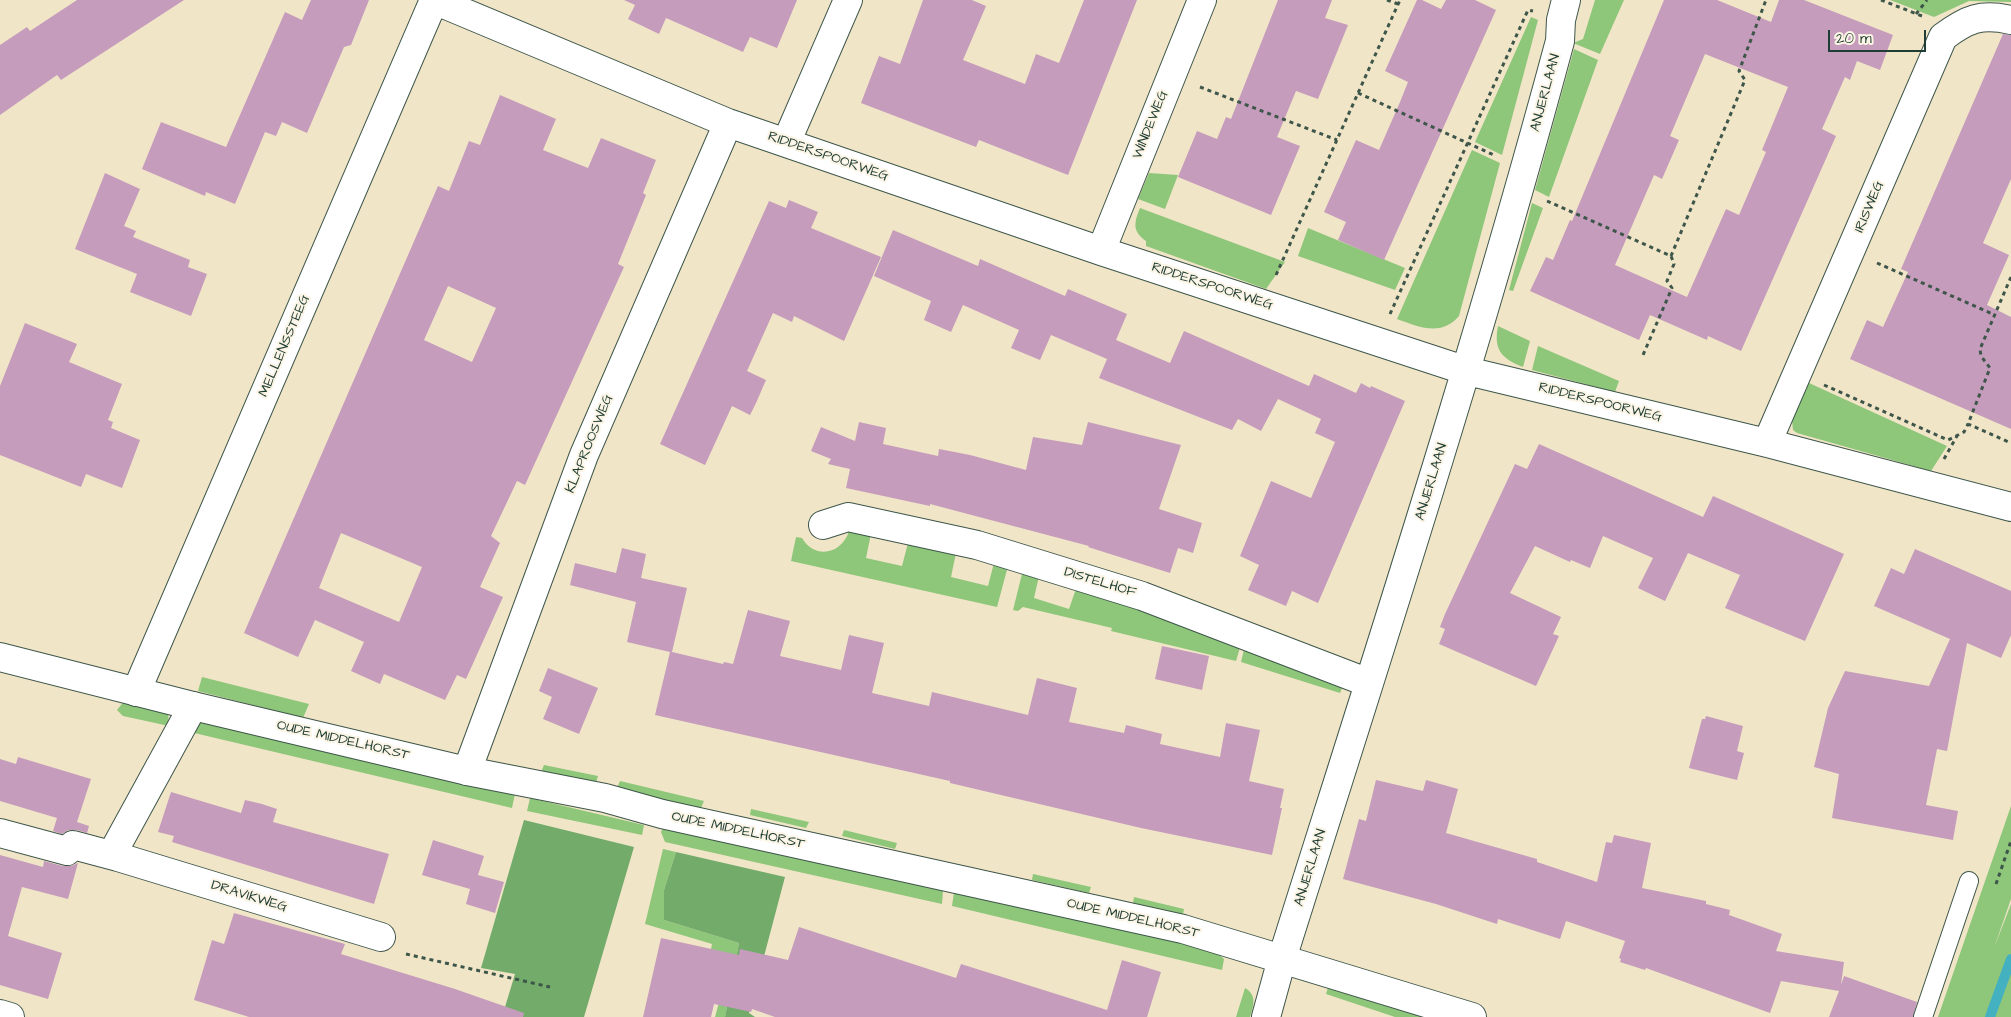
<!DOCTYPE html>
<html>
<head>
<meta charset="utf-8">
<style>
	body { margin:0 }
	#map { position:relative; width:2011px; height:1017px; overflow:hidden; background:#f1e5c8; font-family:"Architects Daughter",sans-serif }
	canvas { display:block }
	.scale { position:absolute; left:1828px; top:30px; width:98px; height:22px; box-sizing:border-box; border:2px solid #1f3d34; border-top:0; padding-left:6px; font-size:15px; line-height:18px; white-space:nowrap; color:#1f3d34; -webkit-text-stroke:4px #fcf5e5; paint-order:stroke }
</style>
</head>
<body>
<div id="map">
<canvas width="2011" height="1017"></canvas>
<div class="scale">20 m</div>
</div>
<script>
const g = document.querySelector('canvas').getContext('2d');
g.lineJoin = 'round';
function fillPath(path, color) {
  g.fillStyle = color;
  g.fill(path, 'evenodd');
}
function strokePath(path, color, width, dash) {
  g.strokeStyle = color;
  g.lineWidth = width;
  g.lineCap = dash ? 'butt' : 'round';
  g.setLineDash(dash || []);
  g.stroke(path);
}
function drawText(font, color, halo, rows, align = 'center') {
  g.font = font + ' "Architects Daughter",sans-serif';
  g.lineWidth = 4;
  g.setLineDash([]);
  g.textBaseline = 'middle';
  g.strokeStyle = halo;
  g.fillStyle = color;
  for (const [text, x, y, turn = 0] of rows) {
    g.save();
    g.translate(x, y);
    g.rotate((+turn || 0) * Math.PI / 180);
    g.textAlign = isNaN(turn) ? turn : align;
    if (halo) g.strokeText(text, 0, 0);
    g.fillText(text, 0, 0);
    g.restore();
  }
}
const green = new Path2D(`
	M1595,0H1624L1600,54L1573,43L1583,39Z
	M1890,0H2011V2L1969,1L1934,17Z
	M1531,17L1538,20L1502,155L1475,142Z
	M1574,49L1598,60L1549,197L1535,190Z
	M1472,150L1500,163L1459,316C1441,337 1419,327 1397,319Z
	M1149,173L1178,175L1165,209L1138,199Z
	M1532,203L1543,208L1513,291L1509,290Z
	M1140,208L1285,262L1266,289L1146,246V241C1132,231 1134,223 1140,208Z
	M1308,228L1405,268L1395,290L1298,256Z
	M1498,326L1530,341L1523,367C1503,359 1493,351 1498,326Z
	M1538,346L1619,381L1615,392L1532,370Z
	M1809,383L1947,446L1931,471L1797,433L1793,430L1792,420Z
	M849,531L871,534L866,558L902,566L908,543L956,553L951,577L988,586L994,563L1008,566L997,607L791,561L796,537L802,538C815,560 842,554 849,531Z
	M1023,570L1039,576L1034,598L1069,609L1077,586L1241,644L1236,661L1111,631L1112,628L1023,607L1018,611L1013,610Z
	M1245,645L1343,686L1340,693L1241,662Z
	M202,677L309,704L303,718L198,691Z
	M125,700L168,712L169,726L123,716L117,710Z
	M195,719L515,794L512,808L190,732Z
	M544,765L598,776L596,783L541,772Z
	M620,781L704,801L701,808L616,790Z
	M530,798L644,825L642,835L527,811Z
	M2011,806V899L1994,948L2011,904V1017H1938Z
	M751,809L809,822L806,828L750,815Z
	M664,826L943,891L942,904L665,842L661,832Z
	M844,830L897,843L895,849L842,836Z
	M663,849L676,852L664,890V920L739,943L725,1017H715L720,999L702,995L712,944L645,924Z
	M1033,874L1091,887L1089,893L1032,880Z
	M954,892L1215,951L1224,959L1222,970L952,906Z
	M1134,897L1184,909L1183,914L1133,903Z
	M1329,984L1431,1017H1395L1326,994Z
	M1245,988C1257,995 1254,1005 1250,1017H1236Z`);
const forest = new Path2D(`
	M524,820L634,847L584,1017H502L515,974L481,968Z
	M676,852L785,877L749,1013L755,1017H725L739,943L664,920V890Z`);
const stream = new Path2D(`
	M1990,1017L2011,959`);
const building = new Path2D(`
	M77,0H184L61,80L57,75L0,115V45L27,27L30,31Z
	M311,0H369L351,45L344,47L307,133L282,122L276,136L265,132L235,204L206,192L205,196L142,169L161,122L226,147L285,12L302,20Z
	M624,0H797L777,48L750,37L743,52L666,18L659,34L628,19L635,5Z
	M923,0H972L986,6L963,60L1025,84L1036,54L1059,63L1084,0H1137L1068,175L979,140L976,147L861,103L879,56L900,64Z
	M1278,0H1332L1325,18L1348,25L1318,99L1296,91L1277,137L1300,146L1271,215L1178,177L1197,131L1217,139L1226,117L1231,119Z
	M1417,0H1422L1441,9L1446,0H1475L1496,10L1384,260L1338,240L1346,222L1324,212L1356,140L1379,150L1400,102L1408,82L1385,71Z
	M1664,0H1717L1771,22L1779,0H1804L1893,35L1880,70L1857,61L1850,80L1845,77L1822,129L1836,136L1741,351L1708,336L1707,340L1650,315L1639,340L1530,291L1546,257L1553,260L1570,220L1572,221ZM1705,54L1788,87L1762,150L1766,152L1739,215L1726,209L1687,297L1615,265L1654,175L1662,179L1679,140L1670,136Z
	M2003,34L2011,35V179L1983,243L2009,255L1987,305L2011,317V429L1850,359L1867,320L1883,327L1908,272L1901,269Z
	M500,95L556,119L543,150L588,168L601,138L656,160L643,193L646,195L618,264L624,267L525,485L517,481L491,536L500,543L480,587L503,597L466,679L457,675L445,700L384,674L380,684L351,671L364,642L315,620L298,657L244,633L438,186L449,191L469,141L480,145ZM448,286L496,308L472,362L424,340ZM341,533L422,567L399,622L319,588Z
	M105,173L140,189L124,226L136,231L133,237L190,260L188,267L207,274L191,316L130,292L137,274L75,249Z
	M789,200L818,212L811,228L881,257L844,341L794,316L792,322L773,313L747,371L766,380L756,403L750,415L732,406L705,465L660,444L769,201L786,208Z
	M893,230L978,266L980,259L1065,296L1068,289L1127,314L1116,340L1170,363L1184,331L1309,386L1314,374L1356,393L1361,383L1370,388L1371,386L1405,401L1318,603L1292,591L1286,606L1248,590L1259,565L1240,556L1271,481L1311,498L1335,442L1315,433L1321,419L1278,399L1261,431L1238,419L1232,430L1099,378L1107,359L1051,335L1040,360L1011,348L1019,330L963,305L951,332L924,320L931,301L874,276Z
	M25,323L77,344L69,362L122,384L108,420L113,422L111,428L140,440L122,488L86,474L81,487L0,455V386Z
	M859,422L886,428L883,444L938,456L939,449L970,455L1026,470L1033,437L1082,445L1088,422L1181,445L1159,509L1202,523L1193,553L1178,548L1170,573L1088,547L1089,546L930,504V506L846,488L850,469L828,464L831,459L811,451L821,427L855,441Z
	M1539,444L1703,517L1713,496L1844,554L1805,641L1725,608L1740,575L1688,553L1665,601L1638,588L1653,558L1603,536L1590,568L1571,560L1570,562L1535,546L1510,593L1561,617L1553,634L1559,636L1536,686L1439,644L1445,629L1440,627L1445,614L1515,464L1527,469Z
	M622,548L646,554L641,578L687,588L672,652L723,664L724,662L733,664L748,610L790,621L780,656L841,670L849,635L884,643L872,693L929,706L932,692L1028,715L1037,678L1077,688L1069,722L1124,733L1126,725L1162,734L1160,744L1220,757L1226,723L1260,730L1249,781L1284,789L1280,808H1282L1272,855L1141,828L950,783V781L655,715L670,652L627,642L636,602L570,585L575,563L616,573Z
	M1915,549L2011,591V635L2001,658L1967,643L1947,751L1937,749L1926,805L1958,811L1953,840L1832,818L1839,774L1814,767L1828,708L1845,671L1929,686L1950,639L1874,606L1891,568L1904,574Z
	M1162,646L1209,656L1202,690L1155,679Z
	M548,668L598,688L579,734L543,719L552,697L539,691Z
	M1706,716L1743,726L1737,751L1744,753L1737,780L1689,768L1702,719H1705Z
	M18,757L91,779L77,822L89,826L87,833L77,830H68L62,834L53,831L57,818L0,801V759L16,764Z
	M1376,780L1423,791L1426,780L1458,789L1446,833L1537,859V862L1597,882L1606,842L1612,843L1614,835L1651,843L1642,888L1706,901V904L1730,910L1729,915L1782,934L1776,951L1844,962L1841,985L1844,976L1917,1002L1913,1017H1829L1839,991L1781,981L1770,1013L1646,968L1645,970L1620,962L1621,959L1619,958L1625,941L1566,921L1560,939L1498,919L1497,924L1436,904L1343,879L1359,819L1366,821Z
	M171,792L241,813L245,800L262,804L277,809L273,822L389,854L374,904L172,842L174,836L158,832Z
	M433,840L484,856L478,875L504,882L495,913L466,904L470,889L422,875Z
	M0,855L43,867L44,861L63,866H71L78,863L68,899L22,887L8,936L62,953L48,999L0,985Z
	M234,913L345,944L341,954L455,989L524,1013L523,1017H249L194,1000L212,940L224,944Z
	M799,927L956,978L961,964L1107,1010L1122,960L1161,972L1147,1017H775L752,1009L751,1012L714,1004L711,1017H643L661,938L739,955L740,949L788,960Z`);
const path = new Path2D(`
	M1387,0L1398,4
	M1881,0L1922,16
	M1916,14L1927,0
	M1200,87L1337,140
	M1358,93L1496,156
	M1547,201L1671,256L1674,264L1667,281L1672,288L1643,355
	M1671,256L1745,80L1739,71L1766,0
	M1877,263L1995,315
	M1276,275L1400,0
	M2011,277L1980,349L1981,356L1990,368L1968,424L2011,443
	M1390,314L1528,10L1533,11
	M1824,385L1948,440L1964,432L1968,424
	M1944,459L1957,436
	M1996,884L2011,841
	M406,954L550,987`);
const lane = new Path2D(`
	M1923,1017L1969,881`);
const street = new Path2D(`
	M434,0L728,123L1101,251L1467,371L1767,443L2011,507
	M786,143L848,0
	M1101,251L1202,0
	M1767,443L1943,37C1967,19 1981,13 2011,20
	M823,525L848,517L977,545L1142,596L1369,683
	M136,692L434,0
	M193,706L117,845L118,857L381,937
	M467,771L584,455L728,123
	M0,833L67,851L73,845L118,857
	M0,1014L10,1017
	M1266,1017L1282,959C1378,654 1477,350 1560,41L1561,20L1566,0`);
const secondary = new Path2D(`
	M0,657L193,706L467,771L605,798L662,814L1183,929L1472,1017`);
const streetNames = [
	["ANJERLAAN",1546,93,-75],
	["WINDEWEG",1151,125,-68],
	["RIDDERSPOORWEG",828,157,19],
	["IRISWEG",1870,207,-67],
	["RIDDERSPOORWEG",1212,287,18],
	["MELLENSSTEEG",285,346,-67],
	["RIDDERSPOORWEG",1600,403,14],
	["KLAPROOSWEG",590,444,-68],
	["ANJERLAAN",1432,482,-73],
	["DISTELHOF",1100,583,17],
	["OUDE MIDDELHORST",343,741,13],
	["OUDE MIDDELHORST",738,831,12],
	["ANJERLAAN",1311,868,-73],
	["DRAVIKWEG",249,897,17],
	["OUDE MIDDELHORST",1133,919,13]
];
fillPath(green, '#8ec67a');
fillPath(forest, '#72ab6a');
strokePath(stream, '#44b1c1', 10);
fillPath(building, '#c59cbb');
strokePath(lane, '#3e564a', 20);
strokePath(street, '#3e564a', 30);
strokePath(secondary, '#3e564a', 30);
strokePath(path, '#3e564a', 3, [4, 4]);
strokePath(lane, '#fff', 18);
strokePath(street, '#fff', 28);
strokePath(secondary, '#fff', 28);
drawText('14px', '#1f3d34', '#fcf5e5', streetNames);
</script>
</body>
</html>
